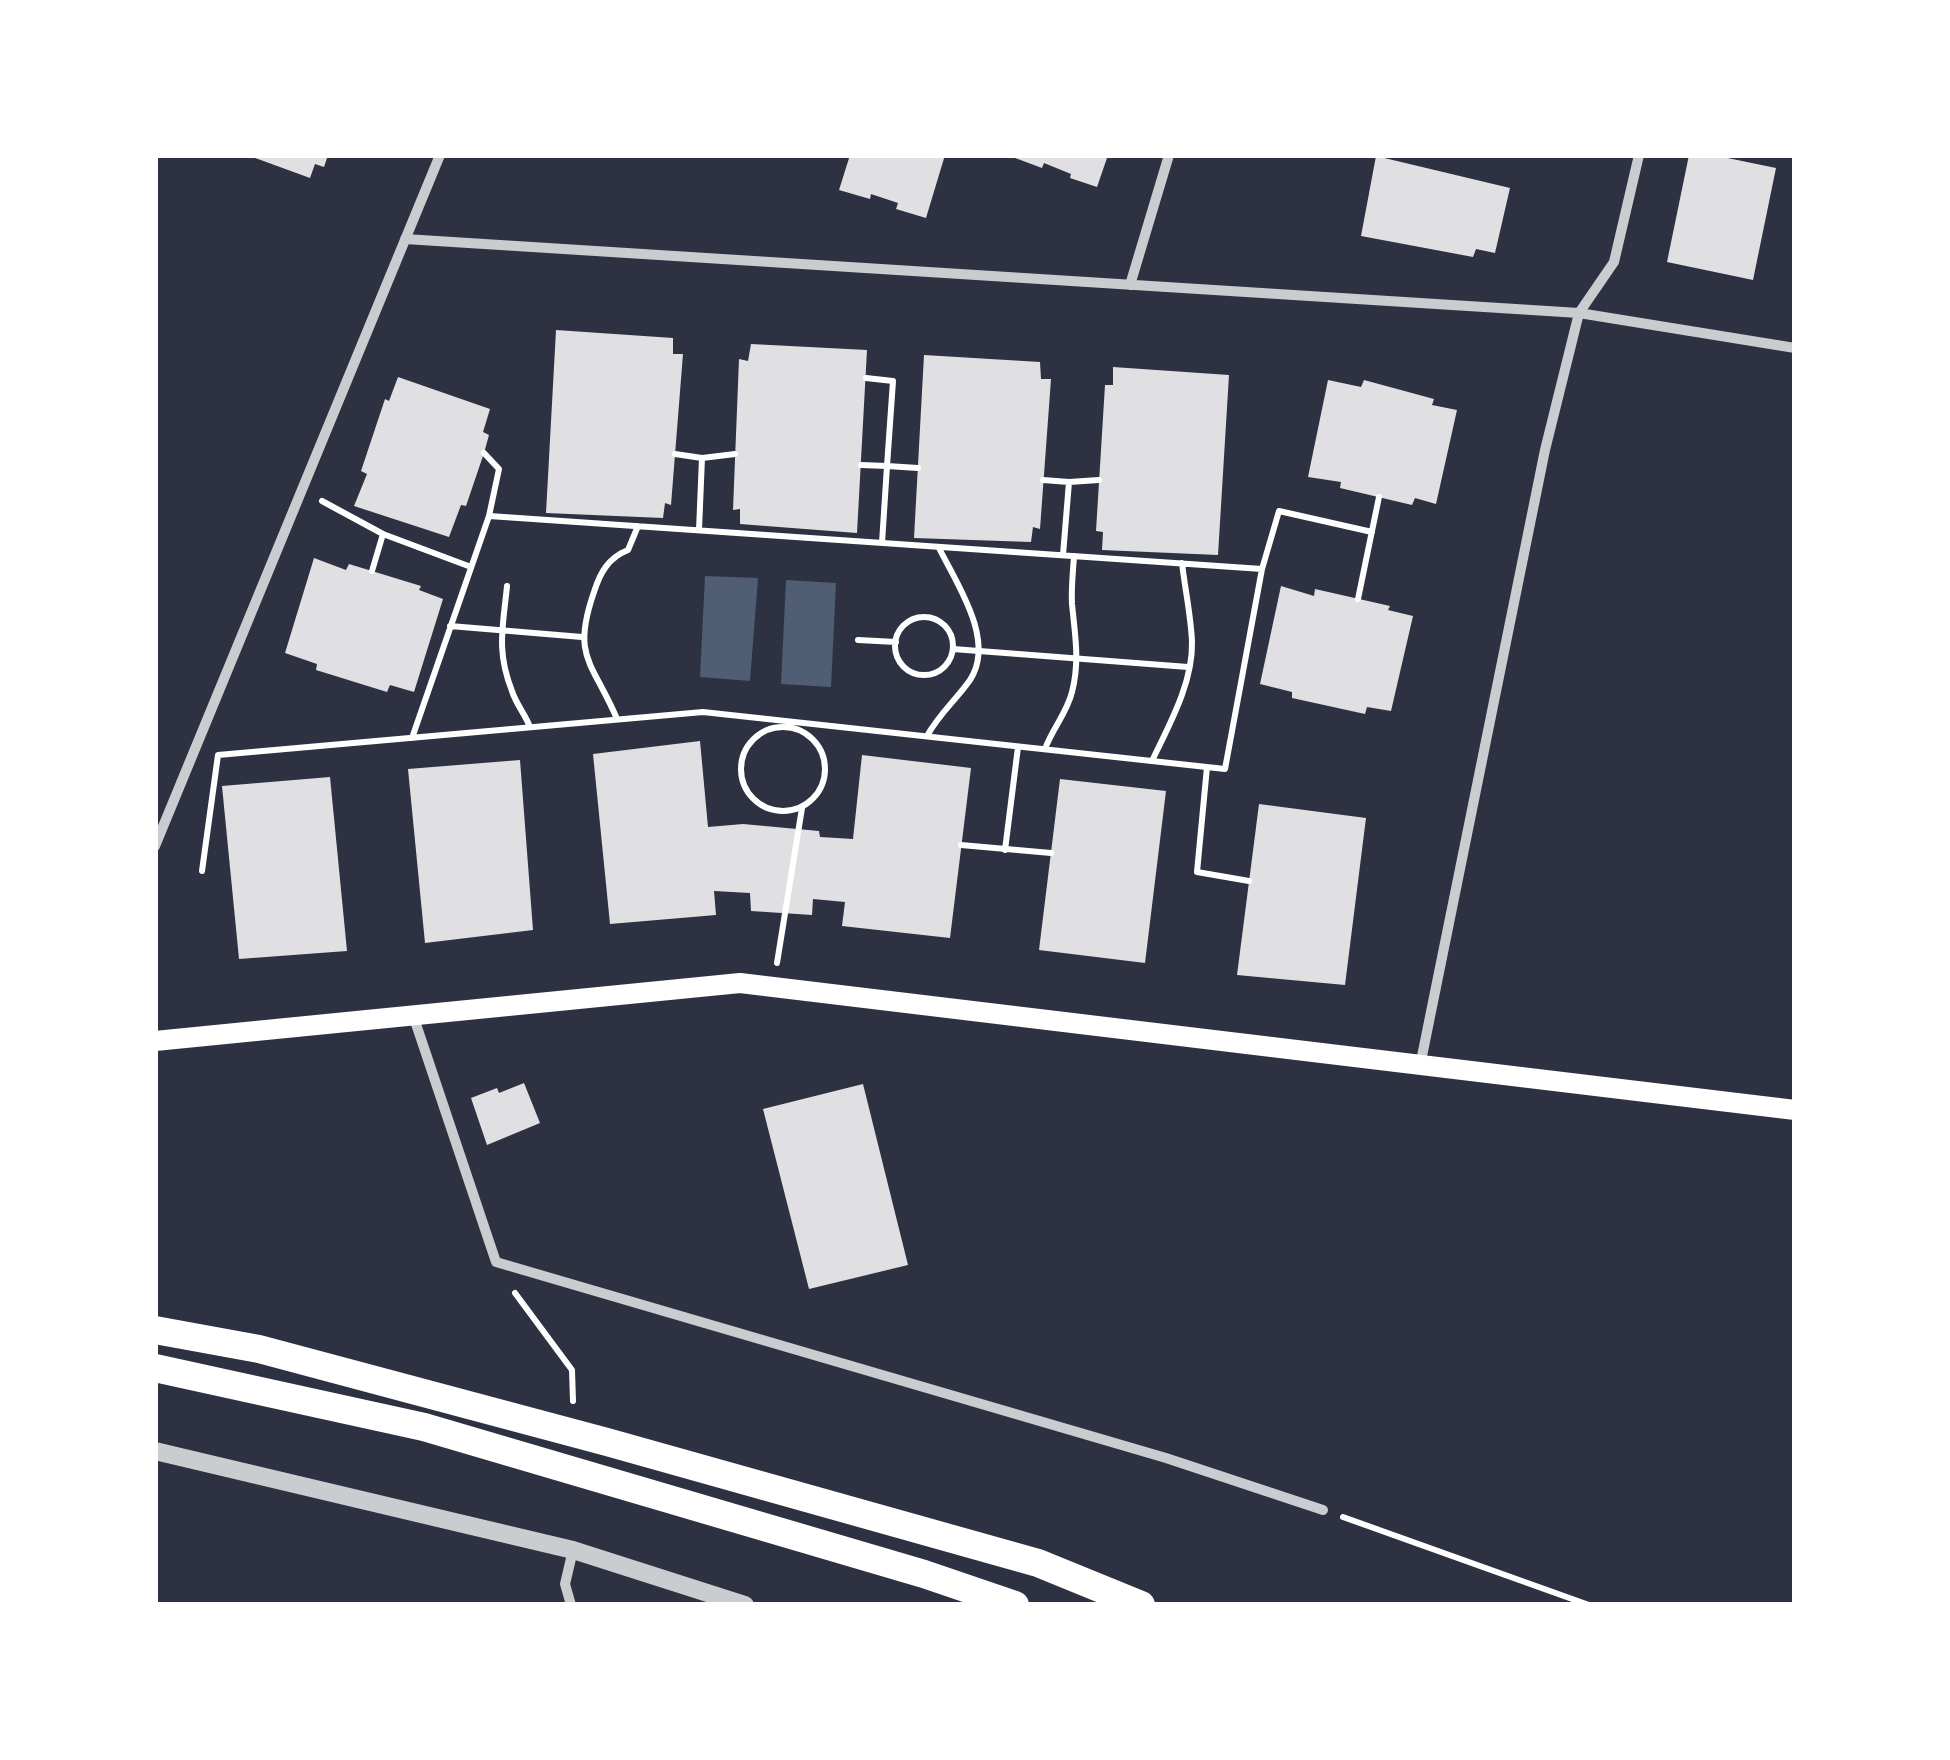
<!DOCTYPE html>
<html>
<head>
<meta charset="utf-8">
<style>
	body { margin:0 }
	#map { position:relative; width:1950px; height:1760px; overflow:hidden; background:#2d3142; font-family:"PT Sans",sans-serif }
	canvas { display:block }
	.frame { position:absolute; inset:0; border:158px solid #fff; pointer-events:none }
</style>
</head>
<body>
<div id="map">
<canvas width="1950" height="1760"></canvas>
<div class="frame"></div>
</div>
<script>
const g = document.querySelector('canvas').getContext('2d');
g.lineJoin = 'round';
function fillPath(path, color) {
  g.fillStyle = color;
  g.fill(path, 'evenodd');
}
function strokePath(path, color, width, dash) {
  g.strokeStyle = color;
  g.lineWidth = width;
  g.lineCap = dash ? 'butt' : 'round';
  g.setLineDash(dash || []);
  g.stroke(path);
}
const water = new Path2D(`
	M705,576L758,578L750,681L700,677Z
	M786,580L836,583L831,687L781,684Z`);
const building = new Path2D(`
	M247,155H328L324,167L315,164L310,178Z
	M850,155H945L926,218L896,209L898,203L871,194L870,199L839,190Z
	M1007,155H1108L1097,187L1070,178L1071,174L1044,163L1042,168Z
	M1689,155H1713L1776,168L1753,280L1667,262Z
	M1376,156L1510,188L1495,253L1476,249L1473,257L1361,236Z
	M556,330L673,338V354H683L671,505L665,503L663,518L546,513Z
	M751,344L867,350L857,533L740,524V509L733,510L739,359L748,361Z
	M924,355L1040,362L1041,379H1051L1040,529L1033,527L1031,542L914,538Z
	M1113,367L1229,375L1218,555L1102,550L1103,532L1096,531L1105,385H1113Z
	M398,377L490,409L483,432L489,435L484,453L466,506L461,505L449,537L354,506L367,474L361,471L385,399L389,401Z
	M1328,380L1361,387L1364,380L1434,399L1432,405L1457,410L1436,504L1415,498L1412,505L1340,488L1341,482L1308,477Z
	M314,558L346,570L349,564L421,586L419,590L443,599L414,692L390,685L387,692L316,670L317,664L285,653Z
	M1281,586L1314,596L1315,589L1390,606L1388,610L1413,616L1391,711L1367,707L1365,714L1292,698V692L1260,684Z
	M700,741L708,827L743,824L819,831L820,837L853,839L862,755L971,768L950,938L842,926L845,902L813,899L812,915L751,911L750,893L714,891L716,915L610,924L593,754Z
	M520,760L533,930L425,943L408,769Z
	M330,777L347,951L239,959L222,786Z
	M1060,779L1166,791L1145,963L1039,950Z
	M1259,804L1366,818L1345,985L1237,975Z
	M524,1083L540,1123L487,1145L471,1098L497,1088L499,1093Z
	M863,1084L908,1265L809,1289L763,1109Z`);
const path = new Path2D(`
	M484,453L499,469L489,516
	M675,454L702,458
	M861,465L887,466L893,381L866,378
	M1043,480L1069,482
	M322,501L383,534
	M699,530L702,458L735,454
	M882,543L887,466L918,468
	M1063,555L1069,482L1099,480
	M1262,569L1279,511L1372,532
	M372,571L383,534L471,567
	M507,586C503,627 496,651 512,691C516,704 525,714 530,727
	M1358,599L1379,497
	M895 646a29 29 0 1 1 58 0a29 29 0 1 1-58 0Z
	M450,626L582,637
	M858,640L896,642
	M953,649L1188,667
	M617,719C593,662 571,658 594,592C600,573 608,558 628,550L638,526
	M741 769a42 42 0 1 1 84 0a42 42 0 1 1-84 0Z
	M927,736C939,714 956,700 970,680C996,641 957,584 939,548
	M1045,749C1052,729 1067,713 1072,692C1080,661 1075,635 1072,604C1071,589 1073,572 1074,556
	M1152,761C1169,725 1193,683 1192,642C1191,616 1185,589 1182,563
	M1207,767L1197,872L1249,881
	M961,845L1051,853
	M1005,850L1018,747
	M202,871L218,755L703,712L1225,769L1262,569L489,516L412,738
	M777,963L802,808
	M515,1293L572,1370L573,1401
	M1343,1517L1589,1605`);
const minor = new Path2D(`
	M405,239L1579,313L1795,348
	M1130,285L1169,155
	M155,846L440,155
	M414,1018L496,1262L1166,1458L1323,1510
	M1420,1066L1545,450L1579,313L1614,262L1639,155
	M571,1605L565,1584L573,1550`);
const tertiary = new Path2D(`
	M155,1451L573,1550L745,1605`);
const secondary = new Path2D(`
	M155,1041L740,983L1795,1110`);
const trunk = new Path2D(`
	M155,1330L259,1349L607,1442L1038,1563L1141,1605
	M155,1368L424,1427L924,1574L1015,1605`);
fillPath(water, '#4f5d75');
fillPath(building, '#e0e0e3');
strokePath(path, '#fff', 6);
strokePath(minor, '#caccd0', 10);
strokePath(tertiary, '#caccd0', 18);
strokePath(secondary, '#fff', 20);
strokePath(trunk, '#fff', 28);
</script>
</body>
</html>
